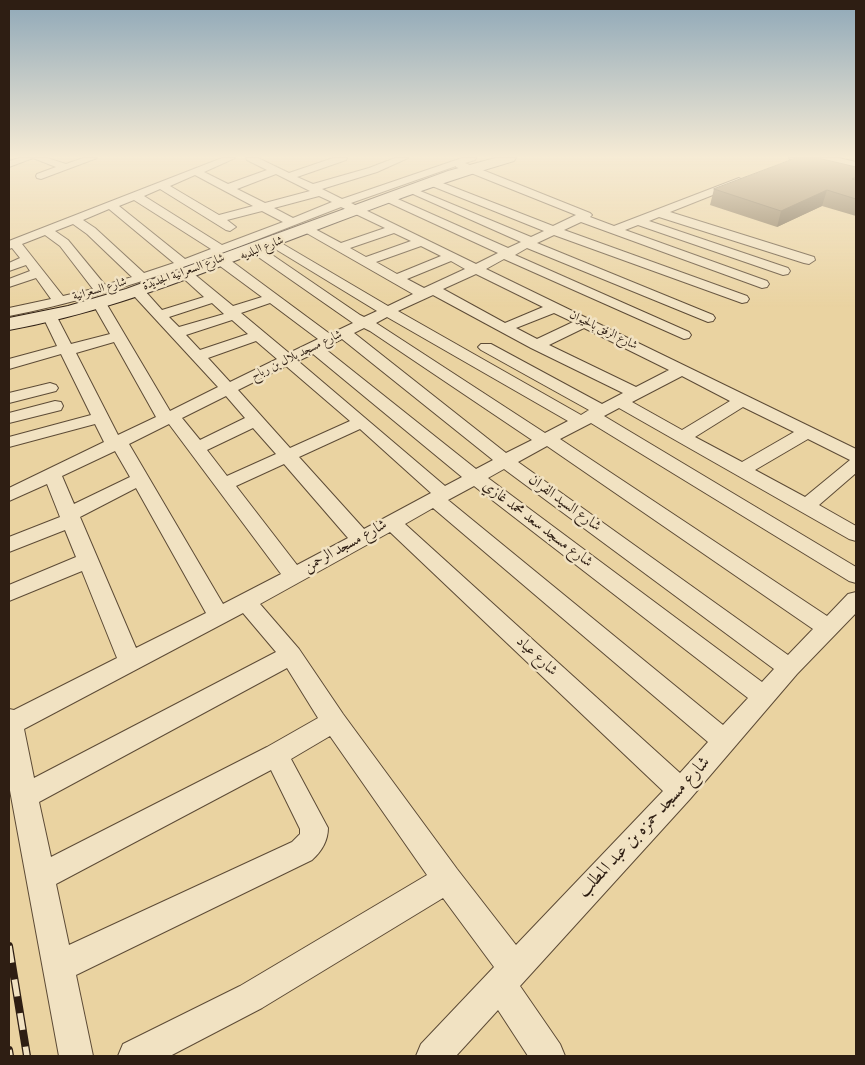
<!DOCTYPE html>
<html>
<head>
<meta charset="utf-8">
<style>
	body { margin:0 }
	#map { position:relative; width:865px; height:1065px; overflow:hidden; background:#ead3a1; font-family:Vollkorn,serif }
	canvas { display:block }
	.frame { position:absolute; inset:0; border:10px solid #2e1e13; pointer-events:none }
</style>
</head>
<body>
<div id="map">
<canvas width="865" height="1065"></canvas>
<div class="frame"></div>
</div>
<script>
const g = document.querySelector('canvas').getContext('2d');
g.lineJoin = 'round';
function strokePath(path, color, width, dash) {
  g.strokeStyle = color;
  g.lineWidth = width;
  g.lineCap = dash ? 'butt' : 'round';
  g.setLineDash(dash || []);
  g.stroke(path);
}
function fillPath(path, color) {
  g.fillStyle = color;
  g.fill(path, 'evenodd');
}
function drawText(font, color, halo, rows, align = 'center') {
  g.font = font + ' Vollkorn,Amiri,serif';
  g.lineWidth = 5;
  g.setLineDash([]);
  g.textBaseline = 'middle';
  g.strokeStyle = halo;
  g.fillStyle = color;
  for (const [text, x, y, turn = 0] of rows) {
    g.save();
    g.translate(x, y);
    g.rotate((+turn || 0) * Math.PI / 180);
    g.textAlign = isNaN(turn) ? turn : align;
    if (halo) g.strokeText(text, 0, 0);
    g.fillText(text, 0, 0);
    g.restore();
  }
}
const street = new Path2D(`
	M19,158H47L66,164L83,158H97L41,179L37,178L36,176L37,174L56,167L33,158L9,167V161Z
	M222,158H235L204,172L228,184L267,170L247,160L246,158H258L289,173L333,158H347L346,160L297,177L313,184L369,168L395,158H408L377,172L322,189L342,199L462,158H476L475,160L465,163L590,213L592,215L590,217L614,226L739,178L744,181L743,183L670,212L814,257L815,260L809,264L804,263L659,217L649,221L788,268L790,271L788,274L783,275L638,225L625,230L767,281L769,284L767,287L762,288L581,222L564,230L747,296L749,299L747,302L742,303L554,235L537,243L713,315L715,318L713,321L708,322L527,248L515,255L689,332L691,335L689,338L684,339L504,259L486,269L856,449V473L819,505L856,526V541L849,539L619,408L604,416L856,567V583L849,581L591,423L560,439L827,616L848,594L856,592V613L797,674L690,799L520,986L560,1044L565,1056H528L498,1010L456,1056H416L421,1044L494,967L443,898L262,1008L170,1056H118L123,1044L240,986L427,875L330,736L291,759L328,828C328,841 321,852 312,860L76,975L93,1056H59L9,785V709L14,710L117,658L82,571L9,601V585L76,557L65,530L9,552V537L60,517L47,484L9,501V488L104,442L95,424L9,447V437L91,415L61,354L9,369V359L57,346L44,319L46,316H56L58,319L71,344L110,334L94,306L101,302L106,303L170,411L218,387L135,297L133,294L135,291H145L162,310L204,297L182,277L189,273L194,274L233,306L262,297L220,266L219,263L220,260H230L330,334L353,323L254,254L252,251L254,248H262L360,315L364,317L377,311L272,247L270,244L276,240L388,306L413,294L303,231L309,227L313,228L341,243L385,228L341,207C230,250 127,293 9,316V308L51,299L36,278L9,287V279L30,271L26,265L9,271V263L20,258L12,248L9,249V241ZM456,166V167L576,215L553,226L435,180H427L426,182L427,184L544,231L531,237L413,188H405L404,190L521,242L508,248L391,196H383L381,198L383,200L498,253L476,264L351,203ZM276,174L310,191L265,203L237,189ZM195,175L253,206L219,215L170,186ZM160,189L226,230L230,231L236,227L227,220L262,211L283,222L222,245L144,196ZM319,196L332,202L293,218L274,208ZM134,200L211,249L185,259L119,206ZM109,209L174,263L144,273L95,228L83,220ZM73,224L87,234L132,277L105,285L68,240L55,231ZM394,233L411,241L366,257L350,248ZM45,235L60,246L93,289L63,296L22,244ZM421,246L441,256L397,274L376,262ZM451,261L465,269L424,288L407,279ZM476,274L543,307L505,323L443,289ZM433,295L531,348L623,393L602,404L491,344H481L478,347L481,350L589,410L581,415L398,311ZM212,303L224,314L179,327L169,317ZM270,303L318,339L289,353L241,313ZM554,313L573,322L537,339L516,328ZM387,317L568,421L545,433L376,323ZM232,320L248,334L200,350L186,335ZM364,328L370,331L532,440L506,453L354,333ZM584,328L669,370L636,387L549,345ZM342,339L493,460L476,469L324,348ZM256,341L277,359L230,382L208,358ZM114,342L156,417L118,435L76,353ZM313,354L462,477L445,486L298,361ZM286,366L350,421L290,448L238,390ZM682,376L730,401L682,430L632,402ZM226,396L245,418L200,440L182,418ZM743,407L794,432L742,462L695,437ZM169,424L281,574L223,604L129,444ZM253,428L276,454L227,476L207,450ZM360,429L431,493L364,529L299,457ZM808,439L850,460L805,497L755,470ZM547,446L813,629L788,655L518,462ZM115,451L130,477L74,504L62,476ZM284,464L348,538L297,565L236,486ZM504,469L774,669L762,682L488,478ZM474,486L748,698L723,725L448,500ZM136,488L206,613L136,648L80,517ZM433,508L708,742L680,773L405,524ZM390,532L663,791L516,945L457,869L343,714L299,649L260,604ZM243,613L276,652L34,778L24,729ZM287,668L318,718L267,747L51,857L39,802ZM271,770L300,829V834L292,842L69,945L56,884Z
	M50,383L56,385L58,388L56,391L9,403V393Z
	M55,401L61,402L63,406L61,410L9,423V413Z`);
const secondary = new Path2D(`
	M495,158H516L514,161C417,189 324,228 229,263C157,291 85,316 9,330V318L68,306L126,289L448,171Z
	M789,158H839L856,162V170C848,169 840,165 832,164C820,163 798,169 789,158Z`);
const rail = new Path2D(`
	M9,946L27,1056
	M9,1050L10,1056`);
const wall = new Path2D(`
	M856,167V216L822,206L777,227L710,205L714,189Z`);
const shadedWall = new Path2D(`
	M827,190L822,206L777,227L781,211Z`);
const building = new Path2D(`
	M796,158H818L856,167V177L852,179L856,180V199L827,190L781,211L714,189Z`);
const farStreetnames = [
	["شارع البلديه",262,249,-21],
	["شارع السعرانية الجديدة",184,273,-20],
	["شارع السعرانية",100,290,-16],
	["شارع الرفق بالحيوان",603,331,26],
	["شارع مسجد بلال بن رباح",297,356,-26]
];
const streetNames = [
	["شارع السيد الفران",564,504,36],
	["شارع مسجد سعد محمد غازي",537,525,37],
	["شارع مسجد الرحمن",346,547,-29],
	["شارع عياد",536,657,43]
];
const nearStreetnames = [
	["شارع مسجد حمزه بن عبد المطلب",645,828,-47]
];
strokePath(street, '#5d4b36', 2);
strokePath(secondary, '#2e1e13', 2);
fillPath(street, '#f1e2c2');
fillPath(secondary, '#f1e2c2');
strokePath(rail, '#2e1e13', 8);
strokePath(rail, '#f1e2c2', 5.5, [17]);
fillPath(wall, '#7c6b50');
fillPath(shadedWall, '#655741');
fillPath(building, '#907c5d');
strokePath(building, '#655741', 1);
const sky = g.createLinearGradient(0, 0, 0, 307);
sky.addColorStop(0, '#8fa8b8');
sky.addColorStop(0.51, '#f6ebd5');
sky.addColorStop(1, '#f6ebd500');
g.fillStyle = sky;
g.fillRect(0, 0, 865, 307);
drawText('12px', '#2e1e13', '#f1e2c2', farStreetnames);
drawText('15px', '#2e1e13', '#f1e2c2', streetNames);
drawText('18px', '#2e1e13', '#f1e2c2', nearStreetnames);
</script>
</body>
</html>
